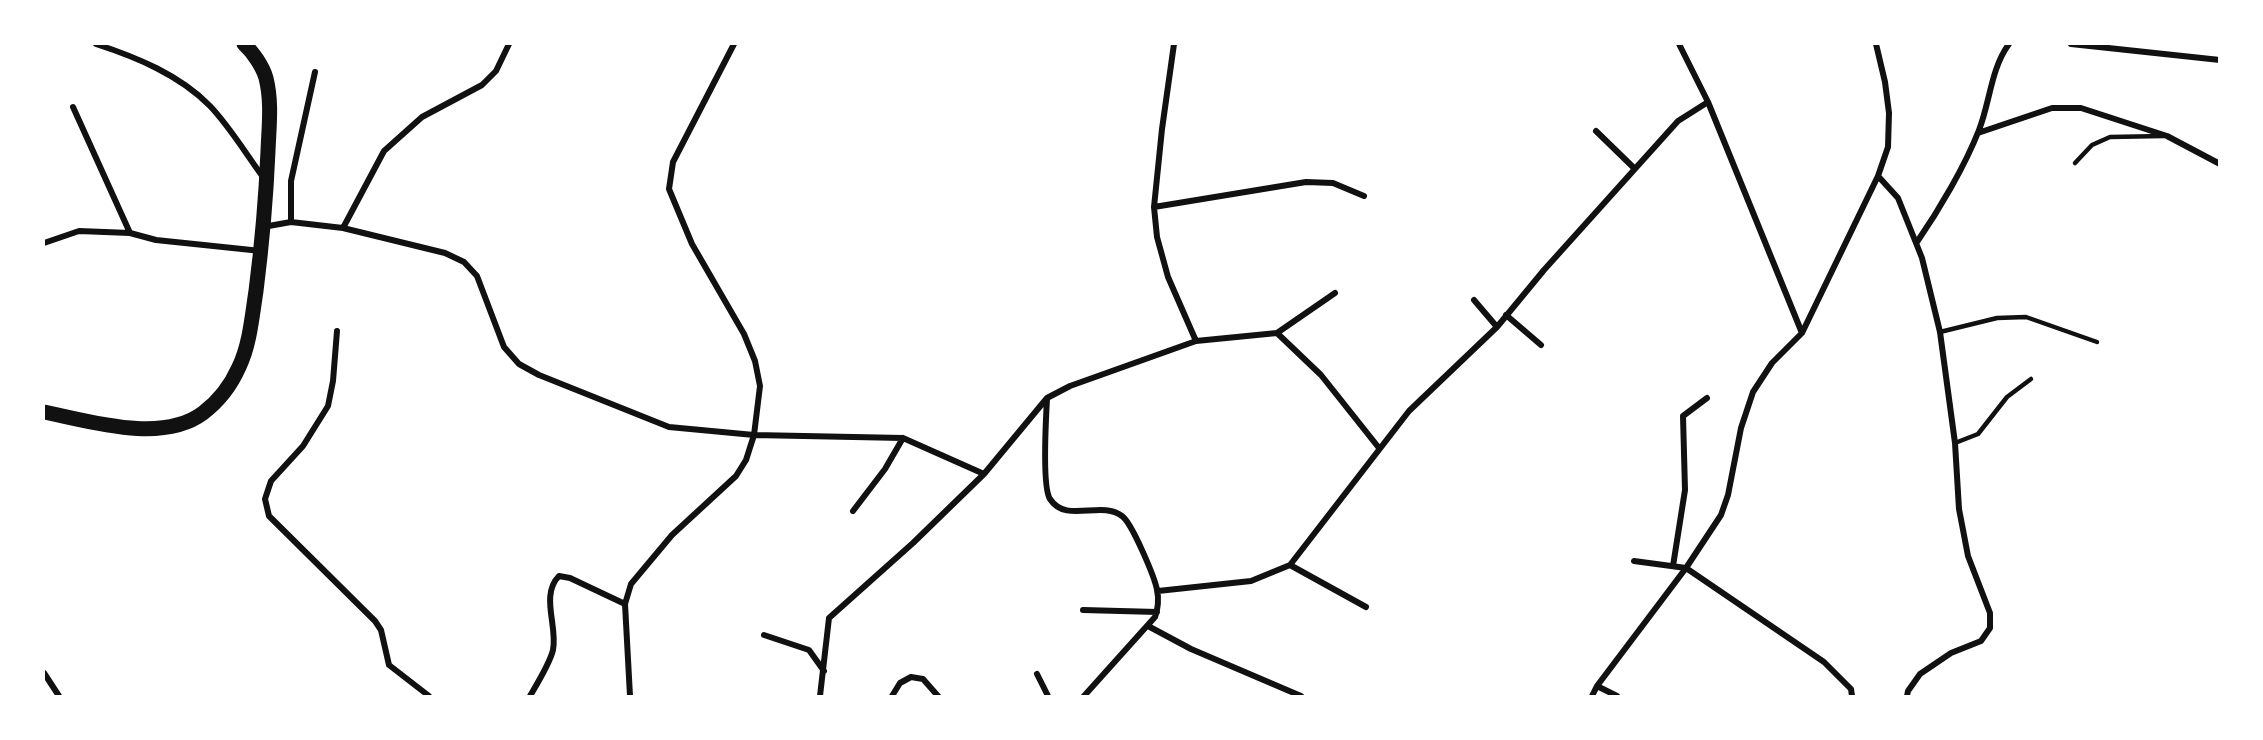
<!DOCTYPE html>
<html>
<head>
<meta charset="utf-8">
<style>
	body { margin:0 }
	#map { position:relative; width:2263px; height:740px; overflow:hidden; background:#fff; font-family:Ubuntu,sans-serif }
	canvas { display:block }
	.frame { position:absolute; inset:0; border:45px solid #fff; pointer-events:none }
</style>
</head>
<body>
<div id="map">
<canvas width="2263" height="740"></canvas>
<div class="frame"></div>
</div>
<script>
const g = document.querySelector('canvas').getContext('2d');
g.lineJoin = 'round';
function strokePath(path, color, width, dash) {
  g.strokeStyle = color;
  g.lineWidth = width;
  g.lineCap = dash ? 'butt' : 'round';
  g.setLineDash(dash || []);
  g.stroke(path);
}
const service = new Path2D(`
	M2075,163L2092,145L2110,137L2164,136
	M1940,332L1997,318L2026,317L2097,342
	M1955,443L1978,434L2007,397L2031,379`);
const minor = new Path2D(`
	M96,44C136,57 180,75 210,106C230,127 246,154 263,177
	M1174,44L1162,129L1154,207L1157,237L1168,277L1196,341
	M1679,44L1708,102L1802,333
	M2071,44L2220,60
	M73,107L130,233
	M1596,131L1634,168
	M1978,133L2052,108H2081L2167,136L2220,164
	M1878,176L1898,198L1922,258L1940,332L1955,443L1959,509L1968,556L1990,613V628L1981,641L1951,653L1920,674L1908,691L1907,696
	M1154,207L1306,182L1333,183L1364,196
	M291,222V181L315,72
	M263,227L291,222L343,228L384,151L422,117L482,85L496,71L509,44
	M343,228L445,253L464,262L477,276L504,347L519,364L539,375L669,427L754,435L903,438L984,474
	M1917,242C1939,210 1965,166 1979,130C1990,102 1991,68 2009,44
	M44,243L79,231L130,233L156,240L261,251
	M1474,300L1497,327
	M1506,315L1541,345
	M337,331L333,381L328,406L303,446L271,481L265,499L269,516L375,621L381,630L389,665L429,696
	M1277,333L1335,293
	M1047,399C1046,417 1042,487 1050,499C1066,524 1101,500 1122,516C1132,523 1155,578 1157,590C1159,598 1158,610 1155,617L1084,696
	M853,511L885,469L903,438
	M1634,561L1686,568L1824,662L1851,689L1852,696
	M1290,565L1366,607
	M1673,566L1685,490L1683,416L1707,398
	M1158,591L1251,581L1290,565L1409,411L1497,327L1544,270L1678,121L1708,102
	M1083,610L1157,612
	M1148,626L1191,649L1301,696
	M764,635L809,650L824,671
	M44,673L59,696
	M1037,674L1048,696
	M1597,686L1617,696
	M530,696C537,684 550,663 553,650C558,627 540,595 559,576L570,578L625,604
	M630,696L625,604L631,584L672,535L736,476L746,460L754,435L760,386L755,361L744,334L692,244L669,189L673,162L734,44
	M820,696L829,618L913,543L984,474L1047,398L1070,386L1196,341L1277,333L1321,375L1379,448
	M892,696L900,683L911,677L923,679L938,696
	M1592,696L1597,686L1686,568L1721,515L1728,495L1741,428L1753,392L1772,363L1802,333L1878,176L1888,147L1889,113L1885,82L1876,44`);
const primary = new Path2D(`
	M44,412C89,421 162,444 203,413C219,401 231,385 239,367C250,344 252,316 256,291C262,244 266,198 268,151C269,126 272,102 266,78C263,67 253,52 244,44`);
strokePath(service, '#111', 4.5);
strokePath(minor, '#111', 6);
strokePath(primary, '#111', 15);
</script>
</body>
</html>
